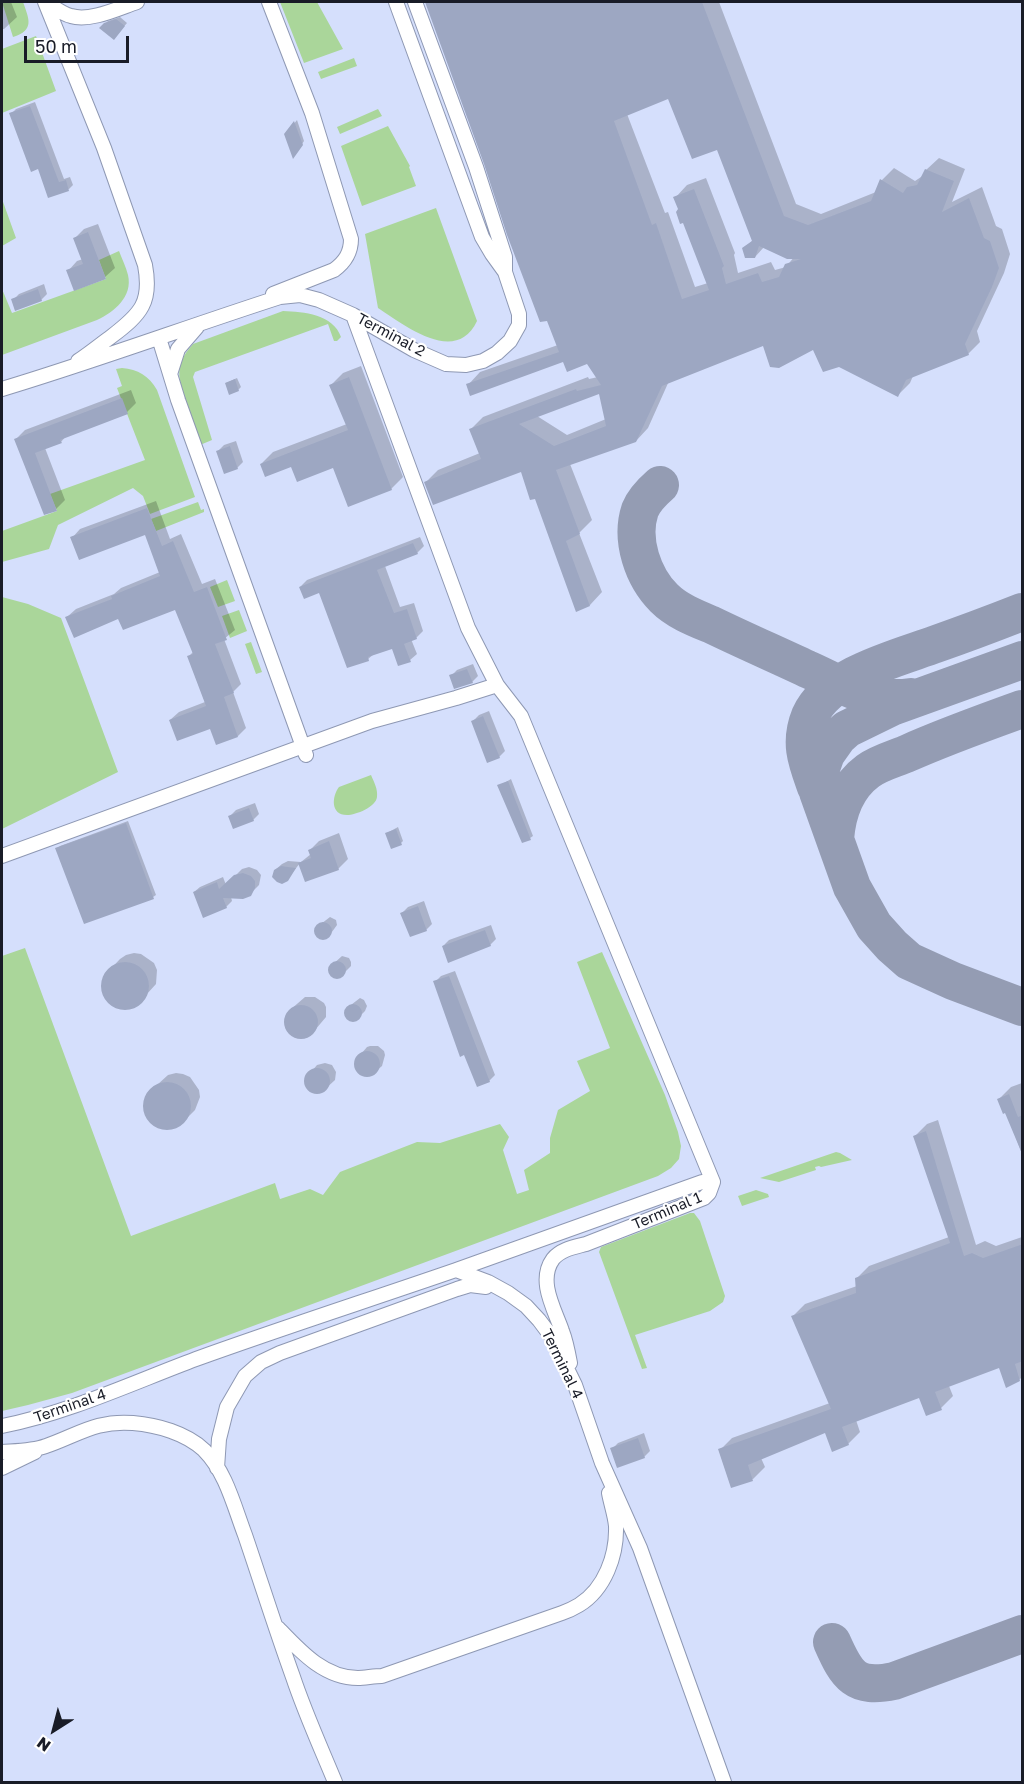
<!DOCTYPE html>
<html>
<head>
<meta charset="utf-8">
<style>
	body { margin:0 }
	#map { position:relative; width:1024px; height:1784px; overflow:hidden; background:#d5dffc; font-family:"Golos Text",sans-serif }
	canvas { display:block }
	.frame { position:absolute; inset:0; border:3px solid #191c27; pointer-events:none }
	.north { position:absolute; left:24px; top:1700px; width:60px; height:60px; -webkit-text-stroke:4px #fff; paint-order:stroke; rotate:216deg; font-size:16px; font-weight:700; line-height:24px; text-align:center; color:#191c27 }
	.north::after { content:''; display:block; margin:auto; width:21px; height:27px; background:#191c27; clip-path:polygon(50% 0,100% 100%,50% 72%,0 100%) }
	.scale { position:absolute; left:24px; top:36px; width:105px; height:27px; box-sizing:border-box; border:3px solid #191c27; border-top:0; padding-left:8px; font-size:18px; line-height:21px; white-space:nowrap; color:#191c27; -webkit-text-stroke:4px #fff; paint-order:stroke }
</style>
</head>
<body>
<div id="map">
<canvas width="1024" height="1784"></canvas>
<div class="frame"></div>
<div class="north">N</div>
<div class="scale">50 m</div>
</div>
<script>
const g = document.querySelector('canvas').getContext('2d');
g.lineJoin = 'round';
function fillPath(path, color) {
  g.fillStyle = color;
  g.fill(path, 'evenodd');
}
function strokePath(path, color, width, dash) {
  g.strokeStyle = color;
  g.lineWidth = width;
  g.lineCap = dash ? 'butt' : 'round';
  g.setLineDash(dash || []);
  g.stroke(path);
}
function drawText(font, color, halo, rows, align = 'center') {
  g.font = font + ' "Golos Text",sans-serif';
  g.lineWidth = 4.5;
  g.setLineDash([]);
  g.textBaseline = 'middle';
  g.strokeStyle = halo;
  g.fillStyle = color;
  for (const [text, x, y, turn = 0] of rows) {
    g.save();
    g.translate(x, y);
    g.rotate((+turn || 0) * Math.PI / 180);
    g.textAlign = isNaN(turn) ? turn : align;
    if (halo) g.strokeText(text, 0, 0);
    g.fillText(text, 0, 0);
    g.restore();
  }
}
const green = new Path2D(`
	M2,2H23C29,19 35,30 13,37Z
	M280,2H317L343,49L304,63Z
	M36,36L56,91L2,113V49Z
	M354,58L357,66L321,79L318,72Z
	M378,109L382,116L340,134L337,127Z
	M388,126L410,166L409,167L416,186L362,206L341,146Z
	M2,199L16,238L2,246Z
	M436,208L477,321C456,366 404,325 378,308L365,234Z
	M119,251C122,259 126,267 128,275C133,297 114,312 97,320L2,355V289L12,313L106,279L99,260Z
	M283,311C304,312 333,314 341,337L337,341H334L328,324L195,372L193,377L212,440L200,445L187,410L189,409C180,382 171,368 193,344Z
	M122,368C138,369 149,376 157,390L195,497L150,514L143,496L133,488L58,525L49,549L2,562V531L57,511L50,494L145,460L117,388L122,386L116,369Z
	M198,502L201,510L204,509V512L156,531L151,519Z
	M227,580L235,601L218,607L210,587Z
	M2,597L28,604L61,618L118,772L2,829Z
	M239,610L247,631L230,638L222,616Z
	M251,642L262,672L256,674L245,644Z
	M371,775C374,782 378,789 377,797C376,807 356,815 347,815C330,815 332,796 339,787Z
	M25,948L131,1236L275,1183L280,1199L310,1189L323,1195L340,1172L363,1163L417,1142L440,1143L500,1124L509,1137L503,1150L517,1194L529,1190L524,1170L550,1153V1138L558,1110L590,1091L577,1061L610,1048L577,962L602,952L665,1095L678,1132L681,1146L679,1159L671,1168L658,1176L72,1393L28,1405L2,1411V956Z
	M836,1152L840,1153L852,1160L821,1167L819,1166L815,1167L816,1170L779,1182L760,1178Z
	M756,1190L768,1194L769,1197L742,1206L738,1196Z
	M690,1213H694L700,1221L725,1296L723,1302L710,1311L635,1335L647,1368L642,1369L599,1252L601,1247Z`);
const shadow = new Path2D(`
	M2,2H11L17,17L4,29H2Z
	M427,2H719L796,204L821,214L876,192L882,180L894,168L915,181L924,175L926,170L939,158L965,169L952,202L982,187L996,226L1002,229L1010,254L1004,273L977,331L980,342L968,354L913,376L910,383L898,395L814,348L764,344L669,381L648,428L636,441L570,464L592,520L579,533L602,592L590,605L577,610L536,497L522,470L426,482L438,470L480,453L471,429L483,417L588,377L589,379L598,377L588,362L564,360L468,385L480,372L558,345L486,163ZM669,97L718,148L753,240L744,249L755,257L764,247L794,257L786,267L775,270L771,262L738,273L734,255L735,253L706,178L687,185L675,198L708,283L695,287L668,212L665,213L627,114ZM600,392L606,419L567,435L537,416Z
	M120,17L127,23L114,38L101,28L108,21Z
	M35,102L64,179L70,177L73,185L69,189L49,196L39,167L11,114L16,109Z
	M297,120L304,141L295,155L286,134Z
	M98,224L115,268L105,277L75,289L68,271L77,261L83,259L75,238L84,229Z
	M44,284L47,294L41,300H13L19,294Z
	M361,366L403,477L391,489L334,466L261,464L273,452L347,424L331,385L343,373Z
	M237,378L241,387L238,390L226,383Z
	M131,390L136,403L127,412L67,435L61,442L45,448L65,500L56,509L16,439L25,430Z
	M236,441L243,462L237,468L218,451L224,445Z
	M156,501L170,539L181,534L202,584L215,579L235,630L224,639L241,684L233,692L246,728L238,736L217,743L211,727L170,720L179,712L205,702L188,657L193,652L176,608L119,617H67L76,609L114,594L121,588L160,572L146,533L72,538L80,529Z
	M420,537L424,546L417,553L385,566L400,607L414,603L423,631L416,638L411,639L417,654L410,660L393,647L374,654L368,659L320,591L300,587L307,580Z
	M473,664L478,676L472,682L451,676L457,670Z
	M489,711L505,751L499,757L473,721L479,715Z
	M511,779L533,836L530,838L499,786Z
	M255,803L259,814L253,820L230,816L236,810Z
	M128,821L156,895L153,897L85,922L57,849L60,846Z
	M398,827L403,841L401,843L387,833Z
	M339,833L348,859L338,869L300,863L287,880L275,870L282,864L288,861L301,862L311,854L310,850L319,841Z
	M249,867L257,870L261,875L259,885L247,897H231L232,901L226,907L194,892L200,887L223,877L226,885L242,869Z
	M424,901L432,924L426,930L402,913L408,907Z
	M330,917L336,920L337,925L329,936L321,938L317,935L316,931L317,927Z
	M491,925L496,939L490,945L443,946L449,940Z
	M134,953L141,954L154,963L157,970L156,984L137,1005L130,1008L116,1007L105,997L102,982L105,975L120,959L126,955Z
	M342,956L349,958L351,962V966L340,977L333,976L330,970L331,966Z
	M455,971L495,1075L489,1081L465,1053L435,982L441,976Z
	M305,997H315L324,1003L326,1007V1017L310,1036L299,1038L290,1034L285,1024V1019L290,1010Z
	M360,998L364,1000L367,1006L365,1011L358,1018L354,1020L349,1019L346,1013L347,1008Z
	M370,1046H378L384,1051L385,1055L382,1066L375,1072L368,1076L361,1074L356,1068L355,1061L367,1047Z
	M325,1063L332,1065L336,1072L335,1080L322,1092L315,1093L308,1089L306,1078L317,1065Z
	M176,1073L183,1074L190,1077L199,1090L200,1097L195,1110L185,1120L179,1125L165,1128L152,1123L147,1117L145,1110V1102L147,1095L157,1085L168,1075Z
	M1022,1083V1154L1006,1111L999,1099L1011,1087Z
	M938,1120L976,1245L985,1241L996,1246L1022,1237V1377L1019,1380L1000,1366L949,1386L953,1396L941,1408L920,1396L856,1420L860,1432L848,1444L826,1431L761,1458L765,1467L753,1479L732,1486L720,1450L732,1438L830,1403L793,1316L805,1304L857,1286V1278L869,1266L949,1237L915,1136L927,1124Z
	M644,1433L650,1451L644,1457L612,1449L618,1443Z`);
const taxiway = new Path2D(`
	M660,485C652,492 644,500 640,510C630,540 643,577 664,598C677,611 695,618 712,625C743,640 775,654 807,669C826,677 845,689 865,694C880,698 896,699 911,697
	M1022,660L892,707L847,729L838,737L826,754L819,774L818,792L852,887L874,926L892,946L909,961L953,981L1022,1007
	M816,787C807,762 799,743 810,716C828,675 898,658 936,644C965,634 994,623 1022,612
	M835,839C837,814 846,787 868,771C879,763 894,759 906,754C944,737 983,723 1022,709
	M832,1642C847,1676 855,1689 894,1681L1022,1634`);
const building = new Path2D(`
	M425,2H702L784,216L808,225L871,201L880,179L903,193L907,187L917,185L925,169L954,181L942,212L969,198L984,238L990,241L999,268L992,287L965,344L969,355L906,380L898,397L839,367L823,372L813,350L779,368L770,367L763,346L662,386L636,442L556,470L580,534L566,541L590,606L576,612L535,499L530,500L521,472L433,505L424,482L481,459L469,429L576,389L577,391L601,385L587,364L567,372L563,362L470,396L466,384L559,352L547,321L540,322L507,235L484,164ZM668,99L692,159L717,150L752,241L742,248L745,258H755L759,246L787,259H801L785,264L779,277L762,282L758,273L726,284L722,268L724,266L694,189L673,197L678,209L676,212L680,224L683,223L709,290L682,299L656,223L652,225L614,121ZM599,394L606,426L554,446L519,424Z
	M116,19L125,26L114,40L99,28L104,23Z
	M30,106L59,182L66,180L69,191L48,198L38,169L31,172L9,113Z
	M294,121L303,145L293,159L284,134Z
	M88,232L106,279L74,291L66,270L83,264L73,238Z
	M38,289L42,301L15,311L11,299Z
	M349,377L392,490L348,507L333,468L297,482L291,467L265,477L260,464L348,430L329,385Z
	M235,379L239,391L229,395L225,383Z
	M122,398L128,414L60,440L62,443L35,453L57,511L44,515L14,439Z
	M230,446L238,469L224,474L216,451Z
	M147,508L162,546L173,541L194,592L207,587L227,640L215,644L234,693L224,697L238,737L216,745L210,729L177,741L169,720L206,706L187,656L193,654L175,610L123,630L118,619L74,638L65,617L112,599L111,596L160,576L145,535L79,560L70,537Z
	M413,543L418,554L377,570L394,613L407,609L417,639L404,644L411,662L398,666L392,649L368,657L369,661L347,668L319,593L304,599L299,587Z
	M467,669L473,683L454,689L449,675Z
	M483,716L500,758L487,763L471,721Z
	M508,781L531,840L522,843L497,785Z
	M249,808L254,821L233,829L228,816Z
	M126,823L154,899L84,924L55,848Z
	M396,829L402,845L391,849L385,833Z
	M329,841L339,870L305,882L298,863L311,858L308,850Z
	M281,866L296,868L288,881L282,884L277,882L272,877L274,870Z
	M243,873L251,876L255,881V888L251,896L243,899L223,898L227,908L203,918L193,892L217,882L219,889L234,875Z
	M418,906L427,931L410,937L400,913Z
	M314 931a9 9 0 1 1 18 0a9 9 0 1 1-18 0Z
	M485,930L491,946L448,963L442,946Z
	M328 970a9 9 0 1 1 18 0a9 9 0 1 1-18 0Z
	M101 986a24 24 0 1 1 48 0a24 24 0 1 1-48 0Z
	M449,976L490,1082L477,1087L464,1055L460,1057L433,981Z
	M344 1013a9 9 0 1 1 18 0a9 9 0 1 1-18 0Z
	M284 1022a17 17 0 1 1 34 0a17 17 0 1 1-34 0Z
	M354 1064a13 13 0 1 1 26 0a13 13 0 1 1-26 0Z
	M304 1081a13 13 0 1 1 26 0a13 13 0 1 1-26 0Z
	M143 1106a24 24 0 1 1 48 0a24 24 0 1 1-48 0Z
	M1009,1094L1018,1117L1023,1115V1156L1005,1113L1003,1114L997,1099Z
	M926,1131L964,1256L972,1253L983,1258L1023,1244V1361L1015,1364L1020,1381L1006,1388L999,1368L935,1392L942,1410L926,1416L919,1398L842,1427L849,1445L832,1452L825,1433L748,1465L753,1481L731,1488L718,1449L831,1409L791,1316L856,1293L855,1278L950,1243L913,1136Z
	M638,1438L645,1458L617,1468L610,1448Z`);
const minor = new Path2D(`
	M45,2L104,148L145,265C152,302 141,314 112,336C101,344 90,353 78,361
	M46,2C54,7 62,14 71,16C90,22 119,8 137,2
	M269,2L312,113L351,239C351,253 345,262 334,270L273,294
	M396,2L482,237L492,254L505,272
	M353,315L468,628L497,685L521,716L713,1182
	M159,338L178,400L306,755
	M170,374L178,349L197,327
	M2,389C95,361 187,327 280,297L300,295L319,300L353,315L414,350L446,364L466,365L483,361L497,353L510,341L519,325V314L505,272V257L476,167L415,2
	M2,856L372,721L456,698L497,685
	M456,1270L702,1182H713L709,1193L704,1198L586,1244C575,1247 561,1249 553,1259C537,1281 555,1310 562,1331C566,1341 568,1352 570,1363
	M2,1426C68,1413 132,1383 196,1359C282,1328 369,1300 456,1270L488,1282L508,1293L526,1306L539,1320L551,1336L575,1385L602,1463L640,1548L724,1782
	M2,1452C16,1451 33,1451 46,1446C78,1435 96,1420 133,1423C157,1425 186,1433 204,1450C226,1472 234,1506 245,1535C261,1582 276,1630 293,1677C305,1713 321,1748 335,1782
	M2,1468L35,1452
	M217,1468L219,1439L227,1407L245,1376L261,1362L280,1353L457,1289L470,1285L486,1287
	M278,1628C300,1651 324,1678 358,1678C365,1678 374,1676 382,1676L562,1613C568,1611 574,1608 579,1605C605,1589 617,1555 616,1526C615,1515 611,1504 609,1493`);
const streetNames = [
	["Terminal 2",391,335,28],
	["Terminal 1",667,1211,-23],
	["Terminal 4",562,1364,64],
	["Terminal 4",70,1406,-19]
];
fillPath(green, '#aad69a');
fillPath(shadow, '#0003');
strokePath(taxiway, '#949cb3', 38);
fillPath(building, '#9da7c2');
strokePath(minor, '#8e98b3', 16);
strokePath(minor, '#fff', 14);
drawText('15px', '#191c27', '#fff', streetNames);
</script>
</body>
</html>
